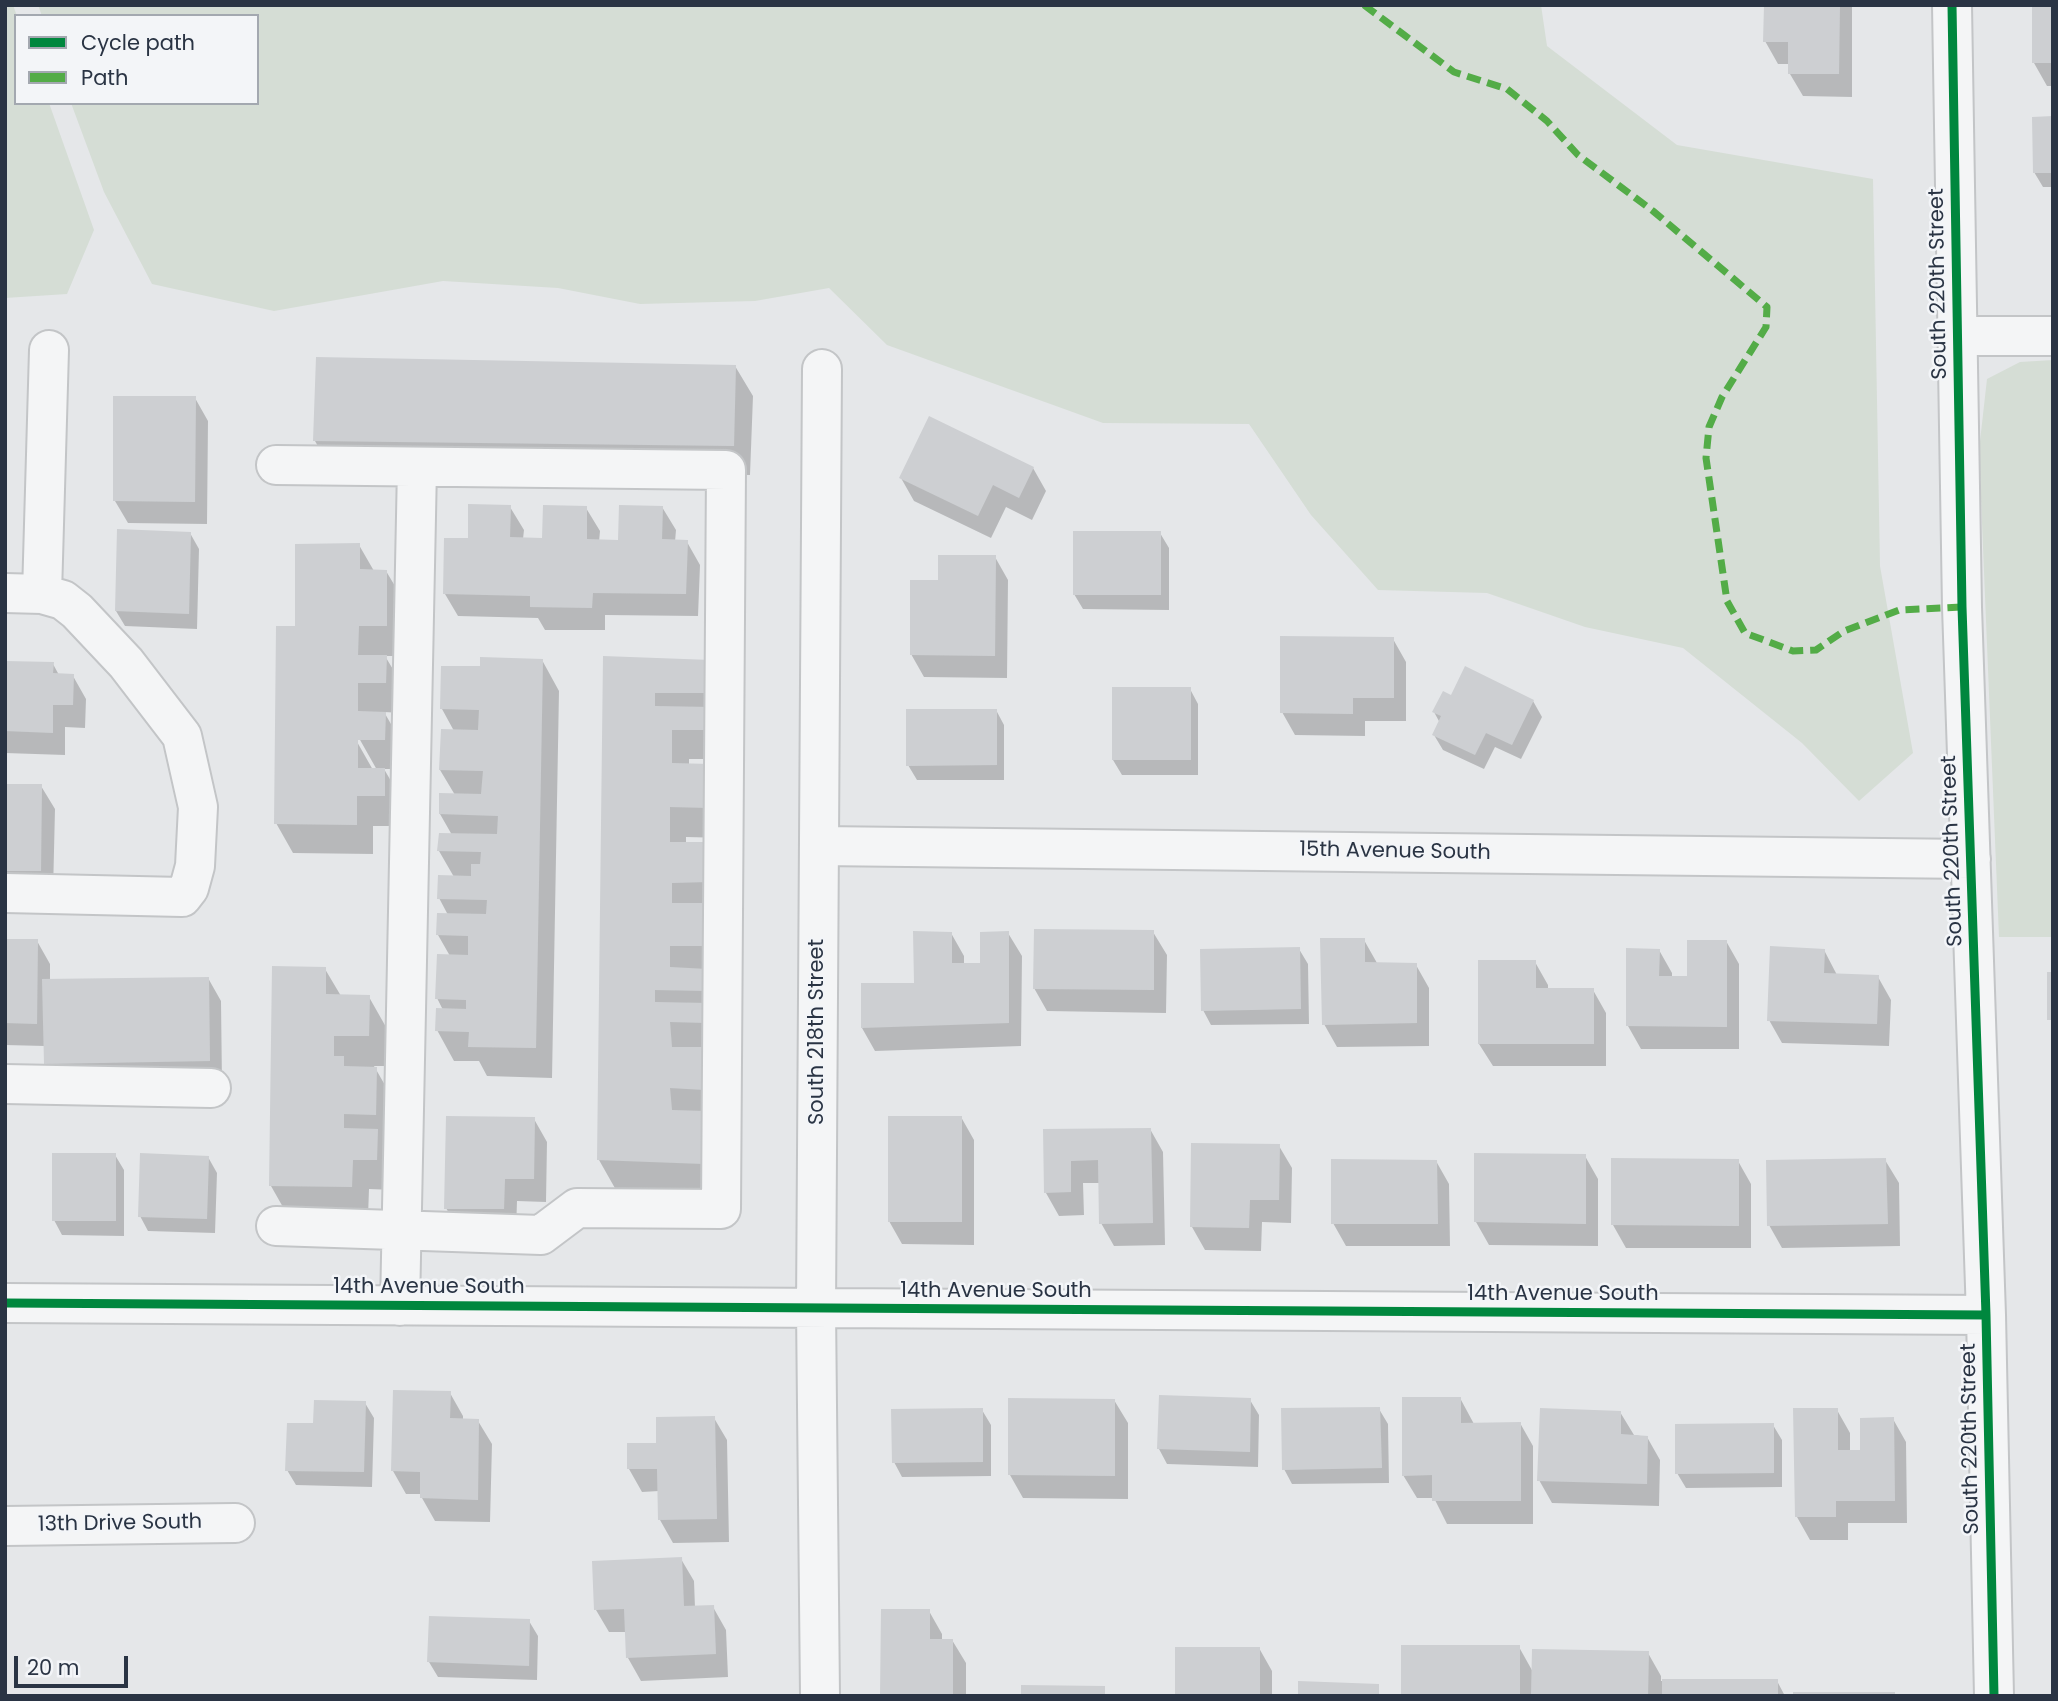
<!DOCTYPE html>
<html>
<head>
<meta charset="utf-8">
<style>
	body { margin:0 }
	#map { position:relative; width:2058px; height:1701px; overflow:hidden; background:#e5e7e9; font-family:Poppins,sans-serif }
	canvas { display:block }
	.frame { position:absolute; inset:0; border:7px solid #2a3444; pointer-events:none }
	.legend { position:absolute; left:14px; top:14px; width:245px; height:91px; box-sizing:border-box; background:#f3f5f8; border:2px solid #a3a8b0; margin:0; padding:9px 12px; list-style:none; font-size:21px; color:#2a3444 }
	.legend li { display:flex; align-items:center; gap:14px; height:35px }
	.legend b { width:35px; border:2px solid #a3a8b0 }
	.scale { position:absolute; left:14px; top:1656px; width:114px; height:32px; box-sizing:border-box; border:4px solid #2a3444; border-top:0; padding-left:9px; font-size:21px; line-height:24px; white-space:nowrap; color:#2a3444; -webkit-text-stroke:5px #f3f5f8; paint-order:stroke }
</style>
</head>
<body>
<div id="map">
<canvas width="2058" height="1701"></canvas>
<div class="frame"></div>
<ul class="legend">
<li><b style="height:9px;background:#00873e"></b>Cycle path</li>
<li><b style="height:9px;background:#53ac47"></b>Path</li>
</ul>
<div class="scale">20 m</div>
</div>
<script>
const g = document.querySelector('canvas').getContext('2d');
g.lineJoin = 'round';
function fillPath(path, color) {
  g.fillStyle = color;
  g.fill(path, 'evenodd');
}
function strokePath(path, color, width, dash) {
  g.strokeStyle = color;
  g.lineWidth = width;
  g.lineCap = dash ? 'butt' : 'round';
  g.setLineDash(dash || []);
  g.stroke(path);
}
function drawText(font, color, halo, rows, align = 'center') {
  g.font = font + ' Poppins,sans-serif';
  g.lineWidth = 5;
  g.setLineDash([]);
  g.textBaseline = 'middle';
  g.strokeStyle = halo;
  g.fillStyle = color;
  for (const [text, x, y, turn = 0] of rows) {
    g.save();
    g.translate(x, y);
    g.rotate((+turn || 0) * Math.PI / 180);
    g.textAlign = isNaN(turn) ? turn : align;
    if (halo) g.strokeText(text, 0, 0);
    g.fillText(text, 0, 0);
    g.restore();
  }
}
const green = new Path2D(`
	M5,5H13L17,16L16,103H49L94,230L67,294L5,298Z
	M38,5H1541L1547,46L1677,145L1873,179L1880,566L1913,753L1859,801L1802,743L1683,648L1585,627L1487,593L1378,590L1311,515L1249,424L1103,423L887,345L829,288L755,301L640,304L558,288L443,281L274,311L152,284L104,192L71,103H257V16H42Z
	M2053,360V937H1999L1979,450L1987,379L2020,362Z`);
const shadow = new Path2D(`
	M1765,5H1852V97L1803,96L1790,74V64H1778L1765,41Z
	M2053,5V86H2047L2034,63Z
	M2053,118V187H2043L2034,172Z
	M735,366L753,396L750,475L332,471L315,441Z
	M195,398L208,421L207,524L128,523L115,501Z
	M1033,468L1046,491L1032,520L1006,507L991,538L914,501L901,478Z
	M510,507L524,530L523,539L544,540L586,508L600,531L599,542H620L662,507L676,530L675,542H687L700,565L698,616L605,615V630H545L538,618L458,616L445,594L469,540Z
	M190,533L199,549L197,629L125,626L116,611Z
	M1160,533L1169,548V610L1083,609L1074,594Z
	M359,545L374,571H386L404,601L403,656H385L403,686L402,713L384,712L402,743V769H384L402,800V826H373V854L293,853L276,823L297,627ZM355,731L377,770H373L352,733Z
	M995,557L1008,580L1007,678L924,677L911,654L940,582Z
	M1393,639L1406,662V721H1365V736L1295,735L1282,712Z
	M605,658L710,662L726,759H689V765L726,838L686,837V844H708L721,1194L616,1190L599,1160Z
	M542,660L559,691L552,1078L487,1076L479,1061H454L437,1030L443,1010L437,998L450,956L438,935L448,915L439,898L454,877L439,851L452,835L440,814L455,795L440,770L454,731L442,709L443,667L482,668Z
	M5,663L53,664L59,675L73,676L86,699L85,728L65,727V755L5,753Z
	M1190,689L1198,704V775H1122L1113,760Z
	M1452,698L1533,701L1542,717L1521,759L1495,747L1484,769L1443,750L1434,735L1440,723L1434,712Z
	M996,710L1004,725V780H917L908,765Z
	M5,785L41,786L55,809L53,893H5Z
	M1153,932L1167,955L1166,1013L1047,1011L1034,988Z
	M951,933L964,956V964H982L1008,933L1022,956L1021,1046L875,1051L862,1028L916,985Z
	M1364,940L1377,963L1416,965L1429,988V1046L1337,1047L1324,1024Z
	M5,941H37L50,964V981L208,978L221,1001L222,1084L59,1086L46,1063L45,1046L5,1045Z
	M1726,941L1739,964V1049H1641L1628,1026L1659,950L1672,973V978H1689Z
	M1299,949L1308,964L1309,1024L1211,1025L1203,1010Z
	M1824,950L1837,975L1878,977L1891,1000L1889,1046L1782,1043L1769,1020Z
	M1535,962L1548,985V990H1593L1606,1013V1066H1493L1479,1044Z
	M325,969L341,996L369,997L386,1027L385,1066H374L393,1099L394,1190L369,1189L368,1217L288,1216L271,1186Z
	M961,1117L974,1140V1245L902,1244L889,1221Z
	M534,1119L547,1142L546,1202L517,1201L516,1232L459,1231L446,1208Z
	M1150,1129L1163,1152L1165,1245L1114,1246L1101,1223L1100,1183H1083L1084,1215L1059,1216L1046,1193L1045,1131Z
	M1279,1146L1292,1168L1291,1223L1262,1222L1261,1251L1205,1250L1192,1227Z
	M115,1155L124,1170V1236L62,1235L54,1220Z
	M1585,1156L1598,1179V1246L1489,1245L1476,1222Z
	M208,1157L217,1173L215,1233L148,1231L140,1216Z
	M1885,1160L1899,1183L1900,1246L1782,1248L1769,1225Z
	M1436,1161L1449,1184L1450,1246H1346L1333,1223Z
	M1738,1161L1751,1184V1248H1626L1613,1225Z
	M450,1393L463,1416V1420L478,1421L492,1444L490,1522L435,1521L422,1498V1494H406L393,1471Z
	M1460,1398L1474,1424L1520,1423L1533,1446V1524H1447L1434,1498H1417L1403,1475Z
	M1114,1400L1128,1423V1499L1023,1498L1010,1475Z
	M1250,1400L1259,1415L1258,1467L1167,1464L1159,1449Z
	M365,1403L374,1418L372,1487L296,1485L287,1470L315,1425Z
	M1379,1409L1388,1424L1389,1483L1292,1484L1284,1469Z
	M982,1410L991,1425V1476L902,1477L894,1462Z
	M1837,1410L1850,1433V1452H1862L1893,1419L1906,1442L1907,1523H1848V1540H1810L1797,1517Z
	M1620,1412L1634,1435L1647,1437L1660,1460L1659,1506L1552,1503L1539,1480Z
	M714,1418L727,1440L729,1542L673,1543L660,1520L659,1491L642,1492L629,1469L658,1444Z
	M1773,1425L1782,1440V1487L1686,1488L1677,1473Z
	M681,1559L694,1581L695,1608L713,1607L726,1630L728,1677L641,1681L628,1658L627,1632H609L596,1610Z
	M929,1611L942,1634V1640H952L966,1663V1696H882Z
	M529,1621L538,1636L537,1680L438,1677L429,1662Z
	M1519,1647L1533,1672L1648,1653L1661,1676V1681H1777L1785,1696H1403Z
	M1259,1648L1272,1671V1696H1177Z`);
const building = new Path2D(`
	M1764,5H1840L1839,74H1788V42H1763Z
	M2032,5H2053V63H2032Z
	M2053,116V173H2033L2032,117Z
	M316,357L736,365L734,446L313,441Z
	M113,396H196L195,502L113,501Z
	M929,416L1034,467L1019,498L993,485L978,516L899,478Z
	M468,504L511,505L510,537L542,538L543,505L587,506V539L618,540L619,505L663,506L662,539L688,540L686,594L593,593L592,608L530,607V596L443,594L444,538H468Z
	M117,529L191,532L189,614L115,611Z
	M1073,531H1161V595H1073Z
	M360,543V569L387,570V626H359L358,655H387L386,683H358V711L386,712L385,740H358V768H385V796H357V825L274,824L276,626H295V544Z
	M938,555H996L995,656L910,655V580H938Z
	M1280,636L1394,637V698H1353V714L1280,713Z
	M603,656L711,660L709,693H655V706L710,707L709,730H672V763L710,764L709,808L670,807V842H709L708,882L672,883V903H708L707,946H670V967L707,969V991L655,990V1002L707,1003V1023L670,1022L672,1047H707L705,1090L670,1088L672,1110L705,1111L704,1164L597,1160Z
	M480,657L543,659L536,1048L468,1047L469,1032L435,1031L436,1008L466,1009V1000L435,999L437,954L468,955V936L436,935L437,913L486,914L487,900L437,899L438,875L471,876V864H480L481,852L437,851L439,833L497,834L498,816L439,814V793L481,794L483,771L439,770L441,729L478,730L479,710L440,709L441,666H480Z
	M5,661L54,662L53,673L74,674L73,705H53V733L5,731Z
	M1465,666L1534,700L1512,745L1486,733L1475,755L1432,735L1441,716L1432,712L1443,691L1451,695Z
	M1112,687H1191V760H1112Z
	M906,709H997V765L906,766Z
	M5,784H42L41,871H5Z
	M1034,929L1154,930V990L1033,989Z
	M913,931L952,932V963H980V932L1009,931V1023L861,1028V983H914Z
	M1320,938H1365V962L1417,963V1023L1322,1025Z
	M5,939H38L37,1024L5,1023Z
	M1687,940H1727V1027L1626,1026V948L1660,949L1659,976H1687Z
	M1770,946L1825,949L1824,973L1879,975L1877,1024L1767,1021Z
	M1300,947L1301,1009L1201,1011L1200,949Z
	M1478,960H1536V988H1594V1044H1478Z
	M272,966L326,967V994L370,995L369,1036H334V1056H344V1066L377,1067L376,1115L344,1114V1128L378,1129L377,1160H353L352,1187L269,1186Z
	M2047,972H2053V1020H2047Z
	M209,977L210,1061L44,1064L42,979Z
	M446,1116L535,1117L534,1179H505L504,1209H444Z
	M888,1116H962V1222H888Z
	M1151,1128L1153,1223L1099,1224L1098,1160L1071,1161V1192L1044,1193L1043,1129Z
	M1191,1143L1280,1144L1279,1200H1250L1249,1228L1190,1227Z
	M52,1153H116V1221H52Z
	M140,1153L209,1156L207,1219L138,1217Z
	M1474,1153L1586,1154V1224L1474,1222Z
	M1611,1158L1739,1159V1226L1611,1225Z
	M1886,1158L1888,1224L1767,1226L1766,1160Z
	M1331,1159L1437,1160L1438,1224H1331Z
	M393,1390L451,1391L450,1418L479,1419L478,1500L420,1498V1472L391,1471Z
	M1159,1395L1251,1398L1250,1452L1157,1449Z
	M1402,1397H1461V1423L1521,1422V1501H1432V1475L1402,1476Z
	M1008,1398L1115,1399V1476L1008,1475Z
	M314,1400L366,1401L364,1472L285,1471L287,1423H313Z
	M1380,1407L1382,1468L1282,1470L1281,1408Z
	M983,1408V1462L892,1463L891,1409Z
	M1540,1408L1621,1411V1434L1648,1436L1647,1484L1537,1481Z
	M1793,1408H1838V1450H1860V1418L1894,1417L1895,1501H1836V1517H1795Z
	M715,1416L717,1519L658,1520L657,1469H627V1443H656V1417Z
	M1774,1423V1473L1675,1474V1424Z
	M682,1557L684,1606L714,1605L716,1654L626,1658L624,1609L594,1610L592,1561Z
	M881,1609H930V1639H953V1696H880Z
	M429,1616L530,1619L529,1666L427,1662Z
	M1401,1645H1520V1696H1401Z
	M1175,1647H1260V1696H1175Z
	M1532,1649L1649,1651L1648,1696H1531Z
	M1662,1679H1778V1696H1662Z
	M1298,1681L1379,1684V1696H1298Z
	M1021,1685L1105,1686V1696H1021Z
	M1793,1692H1895V1696H1793Z`);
const minor = new Path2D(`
	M1952,5L1962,607L1986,1315L1994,1696
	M1957,336H2053
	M276,465L726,470L721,1209L577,1208L541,1235L276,1226
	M5,593L42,594L63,600L77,611L126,663L182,736L198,807L195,866L189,888L182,897L5,893
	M42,594L49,350
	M819,846L1971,859
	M5,1084L211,1088
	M5,1303L1986,1315
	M400,1306L417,467
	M5,1526L235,1523
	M820,1696L816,1309L822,369`);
const quiet = new Path2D(`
	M1364,5L1454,72L1507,89L1547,121L1578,155L1653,211L1767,307L1766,327L1722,397L1709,427L1706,458L1727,601L1745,633L1793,651L1816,650L1844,631L1899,610L1962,607`);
const cycleway = new Path2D(`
	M1952,5L1962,607L1986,1315L1994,1696
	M5,1303L1986,1315`);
const streetNames = [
	["South 220th Street",1939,284,-91],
	["South 220th Street",1953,851,-92],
	["15th Avenue South",1395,852,1],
	["South 218th Street",818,1032,-90],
	["14th Avenue South",429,1288],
	["14th Avenue South",996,1292],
	["14th Avenue South",1563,1295],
	["South 220th Street",1971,1439,-91],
	["13th Drive South",120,1524,-1]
];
fillPath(green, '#d5ddd5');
fillPath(shadow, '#0003');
fillPath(building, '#cdcfd2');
strokePath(minor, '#c3c5c7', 42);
strokePath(minor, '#f4f5f6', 38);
strokePath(quiet, '#53ac47', 7, [14, 7]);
strokePath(cycleway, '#00873e', 9);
drawText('21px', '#2a3444', '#f3f5f8', streetNames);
</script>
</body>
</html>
